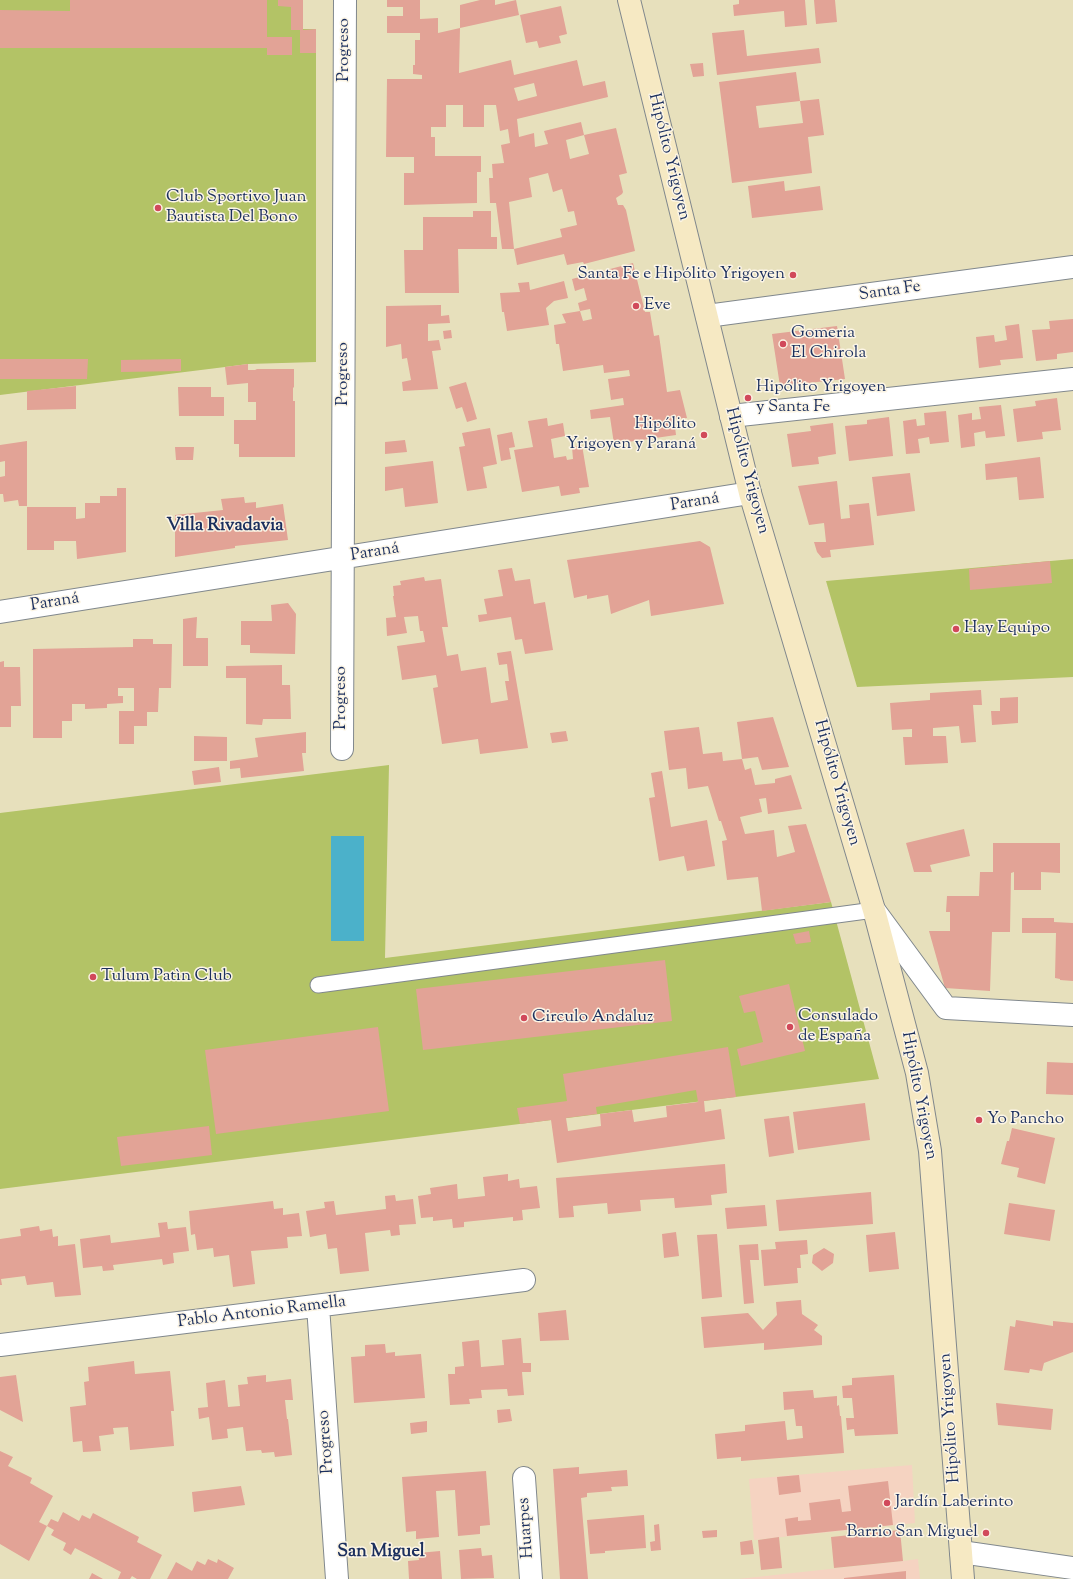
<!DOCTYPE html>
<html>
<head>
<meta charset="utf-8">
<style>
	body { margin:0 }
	canvas { display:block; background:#e7e0bc }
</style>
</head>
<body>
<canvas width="1073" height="1579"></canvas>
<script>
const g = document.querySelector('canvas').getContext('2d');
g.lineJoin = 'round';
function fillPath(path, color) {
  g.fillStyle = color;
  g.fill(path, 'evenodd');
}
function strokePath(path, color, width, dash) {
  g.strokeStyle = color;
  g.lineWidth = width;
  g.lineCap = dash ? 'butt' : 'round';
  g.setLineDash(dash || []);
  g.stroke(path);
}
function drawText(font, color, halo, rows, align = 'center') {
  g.font = font + ' "Sorts Mill Goudy",serif';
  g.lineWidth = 3;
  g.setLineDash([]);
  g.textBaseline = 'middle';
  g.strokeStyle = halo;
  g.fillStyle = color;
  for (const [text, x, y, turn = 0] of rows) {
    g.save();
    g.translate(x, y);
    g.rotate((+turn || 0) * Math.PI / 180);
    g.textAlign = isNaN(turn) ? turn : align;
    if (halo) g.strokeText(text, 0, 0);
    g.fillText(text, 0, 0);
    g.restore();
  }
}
const built = new Path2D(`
	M912,1465L915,1523L754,1540L749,1479Z
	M918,1559L920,1579H738L903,1561Z`);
const green = new Path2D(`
	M0,0H303V29H316V362L248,364L225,367L0,395Z
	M1073,559V677L857,687L826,581Z
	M389,765L385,958L831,902L879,1079L0,1189V813Z`);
const water = new Path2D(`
	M331,836H364V941H331Z`);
const building = new Path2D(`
	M70,0H267V37H292V55H267V48H0V10L70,11Z
	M278,0H303V30L316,29V53H300V30H291V7L278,6Z
	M387,0H420V19L438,18V33L460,28L459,73L511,60L514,75L577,60L583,86L605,81L608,97L517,119L519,137L534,133L535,147L548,144L544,131L581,122L584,135L566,140L570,159L589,154L584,135L616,128L627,173L619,175L623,192L622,194L616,198L618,205H623L626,210L635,251L584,264L583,262L567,265L564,254L517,265L514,249H502L496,203H490L489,178H493L492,164L504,163L501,145L510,143L508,129L500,131L496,105H484V127H463V105H446V127H431V137H435V156H481V172H477V203L404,205V173H414V157H386L387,79H422V75L413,74V65H415V40H420V33H387V16H403V7H387ZM534,83L537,96L518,101L514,88ZM548,173L553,192L562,189L568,212L574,211L577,225L560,229L562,237L514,249L509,202L532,197L529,178Z
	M480,0H495V5L516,0L519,15L460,28V5Z
	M739,0H805L807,25L785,27L784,11L734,16L733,5L739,4Z
	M814,0H835L837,22L816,24Z
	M561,6L567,34L559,36L561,43L539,48L537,41L526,43L520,15Z
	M744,30L747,56L819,48L821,63L717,75L712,33Z
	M703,63L704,76L693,77L690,64Z
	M796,72L800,101L756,106L759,128L803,123L800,101L819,99L824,135L808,137L812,173L732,183L719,82Z
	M784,181L785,191L820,186L823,210L752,218L748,186Z
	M473,211H491V237H497V249H458L459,293H405L404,250H423V217H473Z
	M633,263L645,312H650L654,336L659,335L667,392L680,390L687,418L674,419L676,435L614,444L610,417L591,419L590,410L624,405L623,398L611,400L608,379L630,376L629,370L604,373L603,365L563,371L559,344H556L554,325L566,323L562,314L580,311L583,321L592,319L590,309L580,311L578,303L587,300L584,288L575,291L572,279Z
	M564,281L568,298L554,301L546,308L549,325L507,331L504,312H502L500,293L520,292L518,283L529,282L530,290Z
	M441,305V316L449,315L450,323L428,324V341L439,340L441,350L432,351L438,389L403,391L402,382L411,380L407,358L402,359L401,344L386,347V306Z
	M1073,319V352L1057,354V359L1036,361L1032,330L1050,329L1049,321Z
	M1019,324L1023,358L1000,360L1001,365L979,368L976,337L994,335L995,342L1007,340L1005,326Z
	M837,326L845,379L780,386L772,334Z
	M451,330L452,338L444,339L443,331Z
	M0,359H88L87,379H0Z
	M181,359V371L121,372V360Z
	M248,364V370H255L257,369H294V387L293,388V401H295V457H239V444H234V420H256V402H248V383L227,385L225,367Z
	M466,382L477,419L467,422L462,407L456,409L449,387Z
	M76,386V409L27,410V391Z
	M178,387H211V397H224V416H179Z
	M1057,398L1061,430L1042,432L1043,439L1017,442L1013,409L1036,406L1035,401Z
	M1001,405L1005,436L986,438L985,431L974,433L975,446L961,448L958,415L972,413V420L981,419L979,407Z
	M946,411L949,442L930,444L929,437L918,439L920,453L906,454L903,421L916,419L917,426L925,425L924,413Z
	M889,417L893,456L849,461L845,426L867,424V420Z
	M547,418L548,426L563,423L565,436L551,439L554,458L566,456L567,460L573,459L572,447L582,445L589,487L579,488L580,493L561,496L559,486L522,492L514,450L533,447L528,421Z
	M833,423L836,454L818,457L819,464L792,467L787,434L811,431L810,426Z
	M490,428L497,464L483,467L487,488L467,491L459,447L465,446L462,433Z
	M512,432L515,447L509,448L511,459L501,461L497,435Z
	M405,440L407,452L385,454V442Z
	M27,441V506H19L18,500L4,502L3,494H0V477L5,476V461L0,462V445Z
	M175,447H194L193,460H176Z
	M1040,457L1044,498L1019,500L1017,477L986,480L985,464Z
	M433,461L438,503L405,507L403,488L385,491V467Z
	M910,473L915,511L877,516L872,477Z
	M837,481L841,519L850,518L849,505L869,503L874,545L830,550L831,557L822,558L817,552L814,542H826L824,523L809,525L798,486Z
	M117,488H126V552L77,559L76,541H54V550H27V507H76V519L85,518V503H100V496H117Z
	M244,497L245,503L256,502V508L283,504L288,540L235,546V548L175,557V515L223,510L221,499Z
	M700,541L710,547L724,604L651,616L649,600L611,614L608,595L587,599V595L574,598L567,560Z
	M1050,561L1052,583L970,590L969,569Z
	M512,568L515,581L530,579L534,604L545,602L553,650L525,654L522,639L515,640L511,617L479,622L478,615L487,614L484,599L503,596L498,570Z
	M424,577L425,581L441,579L448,627H442L447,656L458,654L461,671L486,667L491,703L508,700L505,681H509L507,664L499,665L497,653L511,651L528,748L480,754L478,739L442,744L433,688L438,687L436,675L402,680L397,646L425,642L423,631H420L418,616L404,617L407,633L387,636L386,618L396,617L393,596H394L393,586L401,585L400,581Z
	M288,603L296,614L295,654L250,653V645H241V621H272L271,605Z
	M197,617L196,638H208V666H183V619Z
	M133,639H153V644H172L171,688H159L158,712H147V726H134V744H119V711H134V688H118V696H123V703L107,704V708L85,709V704H72V721H62V738H33V649L133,647Z
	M4,661V667H20L21,706H11V727H0V662Z
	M282,665V685H290L291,719H263L262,725L246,724V678H226V666Z
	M981,690L982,705H973L976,742L961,743L959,726L933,728V736H946L948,763L905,765L903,737H912V729L892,730L890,703L930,700V693Z
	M1018,697V723L992,725L991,711H1000V698Z
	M773,717L789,767L762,770L758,757L742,759L745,770L751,768L755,785L775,783V779L791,775L802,809L768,814L766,798L759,799L762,812L740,817L745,834L774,830L777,857L795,852L788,826L806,824L831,902L762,911L758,877L727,880L722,841L727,840L721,821H719L708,786L688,789L686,768L669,770L664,731L699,727L703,754L722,752L723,761L742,759L737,722Z
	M566,731L568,741L552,743L550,733Z
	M306,732V753H302L304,771L241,778L240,768L230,769V761L258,757L255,738Z
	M194,736L227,737V761H194Z
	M219,767L221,782L194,785L192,771Z
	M662,771L671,827L707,820L715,866L687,871L684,856L659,861L649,798L655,797L651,773Z
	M964,829L970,856L930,865L932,872H914L906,843Z
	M993,843H1060V873L1041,872V890H1014V872L1011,873L1010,932H992L990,991L945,988L929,931H950V912H946L947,896H979L980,872H993Z
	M1022,918H1054V922L1073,923V981L1060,980V979L1055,978L1056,933H1022Z
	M809,931L811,942L796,944L793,934Z
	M665,960L672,1021L423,1050L416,989Z
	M789,984L805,1051L741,1066L737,1049L763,1042L755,1011L744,1013L739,996Z
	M378,1027L389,1111L216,1134L205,1050Z
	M728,1047L736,1097L704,1101L705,1112L721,1109L725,1139L557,1163L551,1120L520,1124L517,1108L567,1101L563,1074ZM696,1090L698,1102L666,1106L667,1117L634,1122L632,1110L600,1114L601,1126L568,1131L566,1118L597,1114L596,1107Z
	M1047,1062L1073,1063V1095L1046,1094Z
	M865,1103L870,1140L798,1150L793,1112Z
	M789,1116L794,1153L769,1157L764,1119Z
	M209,1126L212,1155L121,1166L117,1137Z
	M1012,1128L1055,1138L1045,1184L1017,1177L1019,1168L1001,1164L1007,1141H1009Z
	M725,1164L727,1193L711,1195L712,1205L675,1208L674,1198L640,1200L641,1211L608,1214L607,1203L573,1206L574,1217L559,1218L556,1178Z
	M508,1174V1181L519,1179L520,1188L537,1186L540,1208L522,1210L523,1220L513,1221V1217L464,1222V1227L453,1228L452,1219L433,1221V1217L421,1218L418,1196L431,1194L430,1188L457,1184L458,1199L485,1196L483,1177Z
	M871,1192L873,1224L779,1231L776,1200Z
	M395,1195L396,1201L413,1199L416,1224L399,1225L400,1235L391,1236L390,1230L365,1233L369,1271L340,1274L337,1248L328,1249L326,1234L310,1237L306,1211L325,1208L324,1202L334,1201L336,1215L386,1209L385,1196Z
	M273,1201L274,1209L283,1208V1215L299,1213L302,1236L287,1237L288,1248L251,1251L255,1284L233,1287L229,1255L214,1257L213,1248L197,1250L195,1234L191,1235L189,1211Z
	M1009,1203L1055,1210L1050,1241L1004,1234Z
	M765,1205L767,1226L727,1229L725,1208Z
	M167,1222L168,1229L186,1227L189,1251L173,1253L174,1263L163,1265L162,1259L113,1265L114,1270L103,1271L102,1266L83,1268L80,1239L110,1235L111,1243L160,1237L158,1223Z
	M39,1226L40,1231L52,1229L53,1237L58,1236V1246L75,1244L81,1295L55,1297L53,1282L27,1285L25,1276L1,1279L2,1285H0V1239L21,1236L20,1229Z
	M676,1232L679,1256L664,1258L662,1234Z
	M895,1232L899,1269L869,1272L866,1235Z
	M717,1234L722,1297L702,1299L697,1235Z
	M807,1240L808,1254L800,1255L801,1268H797L798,1283L764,1286L761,1250L776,1249L775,1242Z
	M758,1244L759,1260H750L754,1303L744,1304L739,1245Z
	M824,1248L834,1254L833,1263L822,1271L812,1263L813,1255Z
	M801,1300L802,1314L818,1325L814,1330L822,1336V1345L764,1350V1343L704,1348L701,1317L748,1313L763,1330L777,1315L776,1302Z
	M566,1310L569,1340L540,1341L538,1313Z
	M1016,1320L1053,1326V1321L1073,1323V1352L1044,1363L1042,1371L1030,1369L1029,1373L1004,1370L1010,1326L1015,1327Z
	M521,1338L523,1363H531V1372H522L524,1395L508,1396L507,1389L481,1390L482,1398L469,1399L470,1404L450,1405L448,1374H455V1367L464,1366L462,1342L479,1340L481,1367L504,1365L502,1340Z
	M385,1344L386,1353L395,1352V1356L421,1354L425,1398L354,1403L351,1357L365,1356V1345Z
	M134,1361L135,1374L170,1371L174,1411H171L174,1446L130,1450L128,1427L113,1428L114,1434L99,1436L101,1451L83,1452L82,1441L73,1442L70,1407L86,1405L84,1382L89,1381L88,1367Z
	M16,1375L23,1422L0,1410V1377Z
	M266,1375V1382L291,1379L293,1400H285L287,1419H288L292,1455L275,1457L274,1452L262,1453L261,1450L246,1451L243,1427L227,1429L228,1438L212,1440L209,1417L199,1419L198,1408L208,1407L206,1383L225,1380L228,1407L240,1406L238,1385L248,1384L247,1377Z
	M894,1375L898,1434L855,1436L854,1429L847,1430L846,1418H854L852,1398H843L842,1386L852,1385V1378Z
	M813,1390L814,1398L837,1396V1406L839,1405L840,1416H841L844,1453L741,1461V1457L717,1459L715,1434L745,1431V1425L785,1421L787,1440L803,1438L802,1426H796L794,1409L784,1410L783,1392Z
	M996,1403L1053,1409L1051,1430L998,1425Z
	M510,1409L512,1421L498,1423L497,1410Z
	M427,1421V1432L411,1434L410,1423Z
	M0,1451L13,1457L8,1466L32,1478L30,1483L53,1496L39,1522L47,1526L29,1561L0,1544Z
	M579,1467V1474L627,1470L628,1486L611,1487L612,1491L587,1493V1497L581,1498L588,1579H560L553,1469Z
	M486,1471L490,1525L480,1526V1534L458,1536L455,1490L436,1491L439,1537L416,1539V1531L406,1532L402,1477Z
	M799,1475L801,1492L779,1495L777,1477Z
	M888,1481L893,1525L787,1536L785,1519L798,1517V1521L811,1520L809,1503L840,1499L842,1512L851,1511L848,1486Z
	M241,1486L245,1505L194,1512L192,1492Z
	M63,1512L79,1521L82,1515L90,1519L93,1513L139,1537L137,1542L162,1555L150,1579H137L132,1576L130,1579H118L121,1572L75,1548L71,1555L63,1550L66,1543L51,1535L54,1530L47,1526L51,1519L58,1522Z
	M644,1515L646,1548L605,1551V1553L590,1554L587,1520Z
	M659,1524L661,1550L651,1551L650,1542L655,1541L654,1525Z
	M717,1530V1537L703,1538L702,1531Z
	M900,1530L903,1561L834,1568L831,1537Z
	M779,1537L782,1568L761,1570L758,1540Z
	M752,1540L754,1554L741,1555L740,1542Z
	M481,1548L482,1556L492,1555L494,1578L461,1579L459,1550Z
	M440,1551L442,1579H409L408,1561L419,1560L418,1553Z
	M208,1559L217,1563L218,1559L234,1568L228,1579H167L176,1562L192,1571L197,1561L205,1565Z
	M906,1571V1579H844V1578Z
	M92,1573L103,1579H89Z`);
const service = new Path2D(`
	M318,985L874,910`);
const minor = new Path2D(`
	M707,316L1073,267
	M731,416L1073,379
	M0,612L750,493
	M342,749L345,0
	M874,910L946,1008L1073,1015
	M318,1306L337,1579
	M0,1345L524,1280
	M524,1478L531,1579
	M961,1552L1073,1568`);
const secondary = new Path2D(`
	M629,0L750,493L874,910L917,1073L930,1151L963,1579`);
const markers = [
	[158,208,4,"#d1495b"],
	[793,275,4,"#d1495b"],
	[636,306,4,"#d1495b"],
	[783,344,4,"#d1495b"],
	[748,398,4,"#d1495b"],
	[704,435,4,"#d1495b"],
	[956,629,4,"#d1495b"],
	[93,977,4,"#d1495b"],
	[524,1018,4,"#d1495b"],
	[790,1027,4,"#d1495b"],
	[979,1120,4,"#d1495b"],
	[887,1503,4,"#d1495b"],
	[986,1533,4,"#d1495b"]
];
const streetNames = [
	["Progreso",345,50,-90],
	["Hipólito Yrigoyen",668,157,76],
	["Santa Fe",890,292,-8],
	["Progreso",344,374,-90],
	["Hipólito Yrigoyen",746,471,75],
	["Paraná",695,503,-9],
	["Paraná",375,553,-9],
	["Paraná",55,603,-9],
	["Progreso",342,698,-90],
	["Hipólito Yrigoyen",836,783,74],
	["Hipólito Yrigoyen",918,1096,79],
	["Pablo Antonio Ramella",262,1313,-7],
	["Hipólito Yrigoyen",951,1418,-94],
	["Progreso",327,1442,-94],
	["Huarpes",527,1528,-94]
];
const poiNames = [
	["Club Sportivo Juan",166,198],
	["Bautista Del Bono",166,218],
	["Santa Fe e Hipólito Yrigoyen",785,275,"right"],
	["Eve",644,306],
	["Gomeria",791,334],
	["El Chirola",791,354],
	["Hipólito Yrigoyen",756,388],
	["y Santa Fe",756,408],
	["Hipólito",696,425,"right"],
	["Yrigoyen y Paraná",696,445,"right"],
	["Hay Equipo",964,629],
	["Tulum Patìn Club",101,977],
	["Consulado",798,1017],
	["de España",798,1037],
	["Circulo Andaluz",532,1018],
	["Yo Pancho",987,1120],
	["Jardín Laberinto",895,1503],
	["Barrio San Miguel",978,1533,"right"]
];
const neighbourhoodNames = [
	["Villa Rivadavia",225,527],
	["San Miguel",381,1553]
];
fillPath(built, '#f5d3c1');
fillPath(green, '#b3c366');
fillPath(water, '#4bb1ca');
fillPath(building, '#e2a396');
strokePath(service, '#81888d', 17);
strokePath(minor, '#81888d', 24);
strokePath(secondary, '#81888d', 24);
strokePath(service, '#fff', 15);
strokePath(minor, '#fff', 22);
strokePath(secondary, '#f6e9c3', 22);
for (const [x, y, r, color] of markers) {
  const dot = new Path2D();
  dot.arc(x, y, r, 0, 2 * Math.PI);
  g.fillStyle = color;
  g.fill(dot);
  strokePath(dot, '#fcf5e5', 1.5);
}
drawText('17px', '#1b2f5e', '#fcf5e5', streetNames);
drawText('17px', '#1b2f5e', '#fcf5e5', poiNames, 'left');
drawText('bold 18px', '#1b2f5e', '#fcf5e5', neighbourhoodNames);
</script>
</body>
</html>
